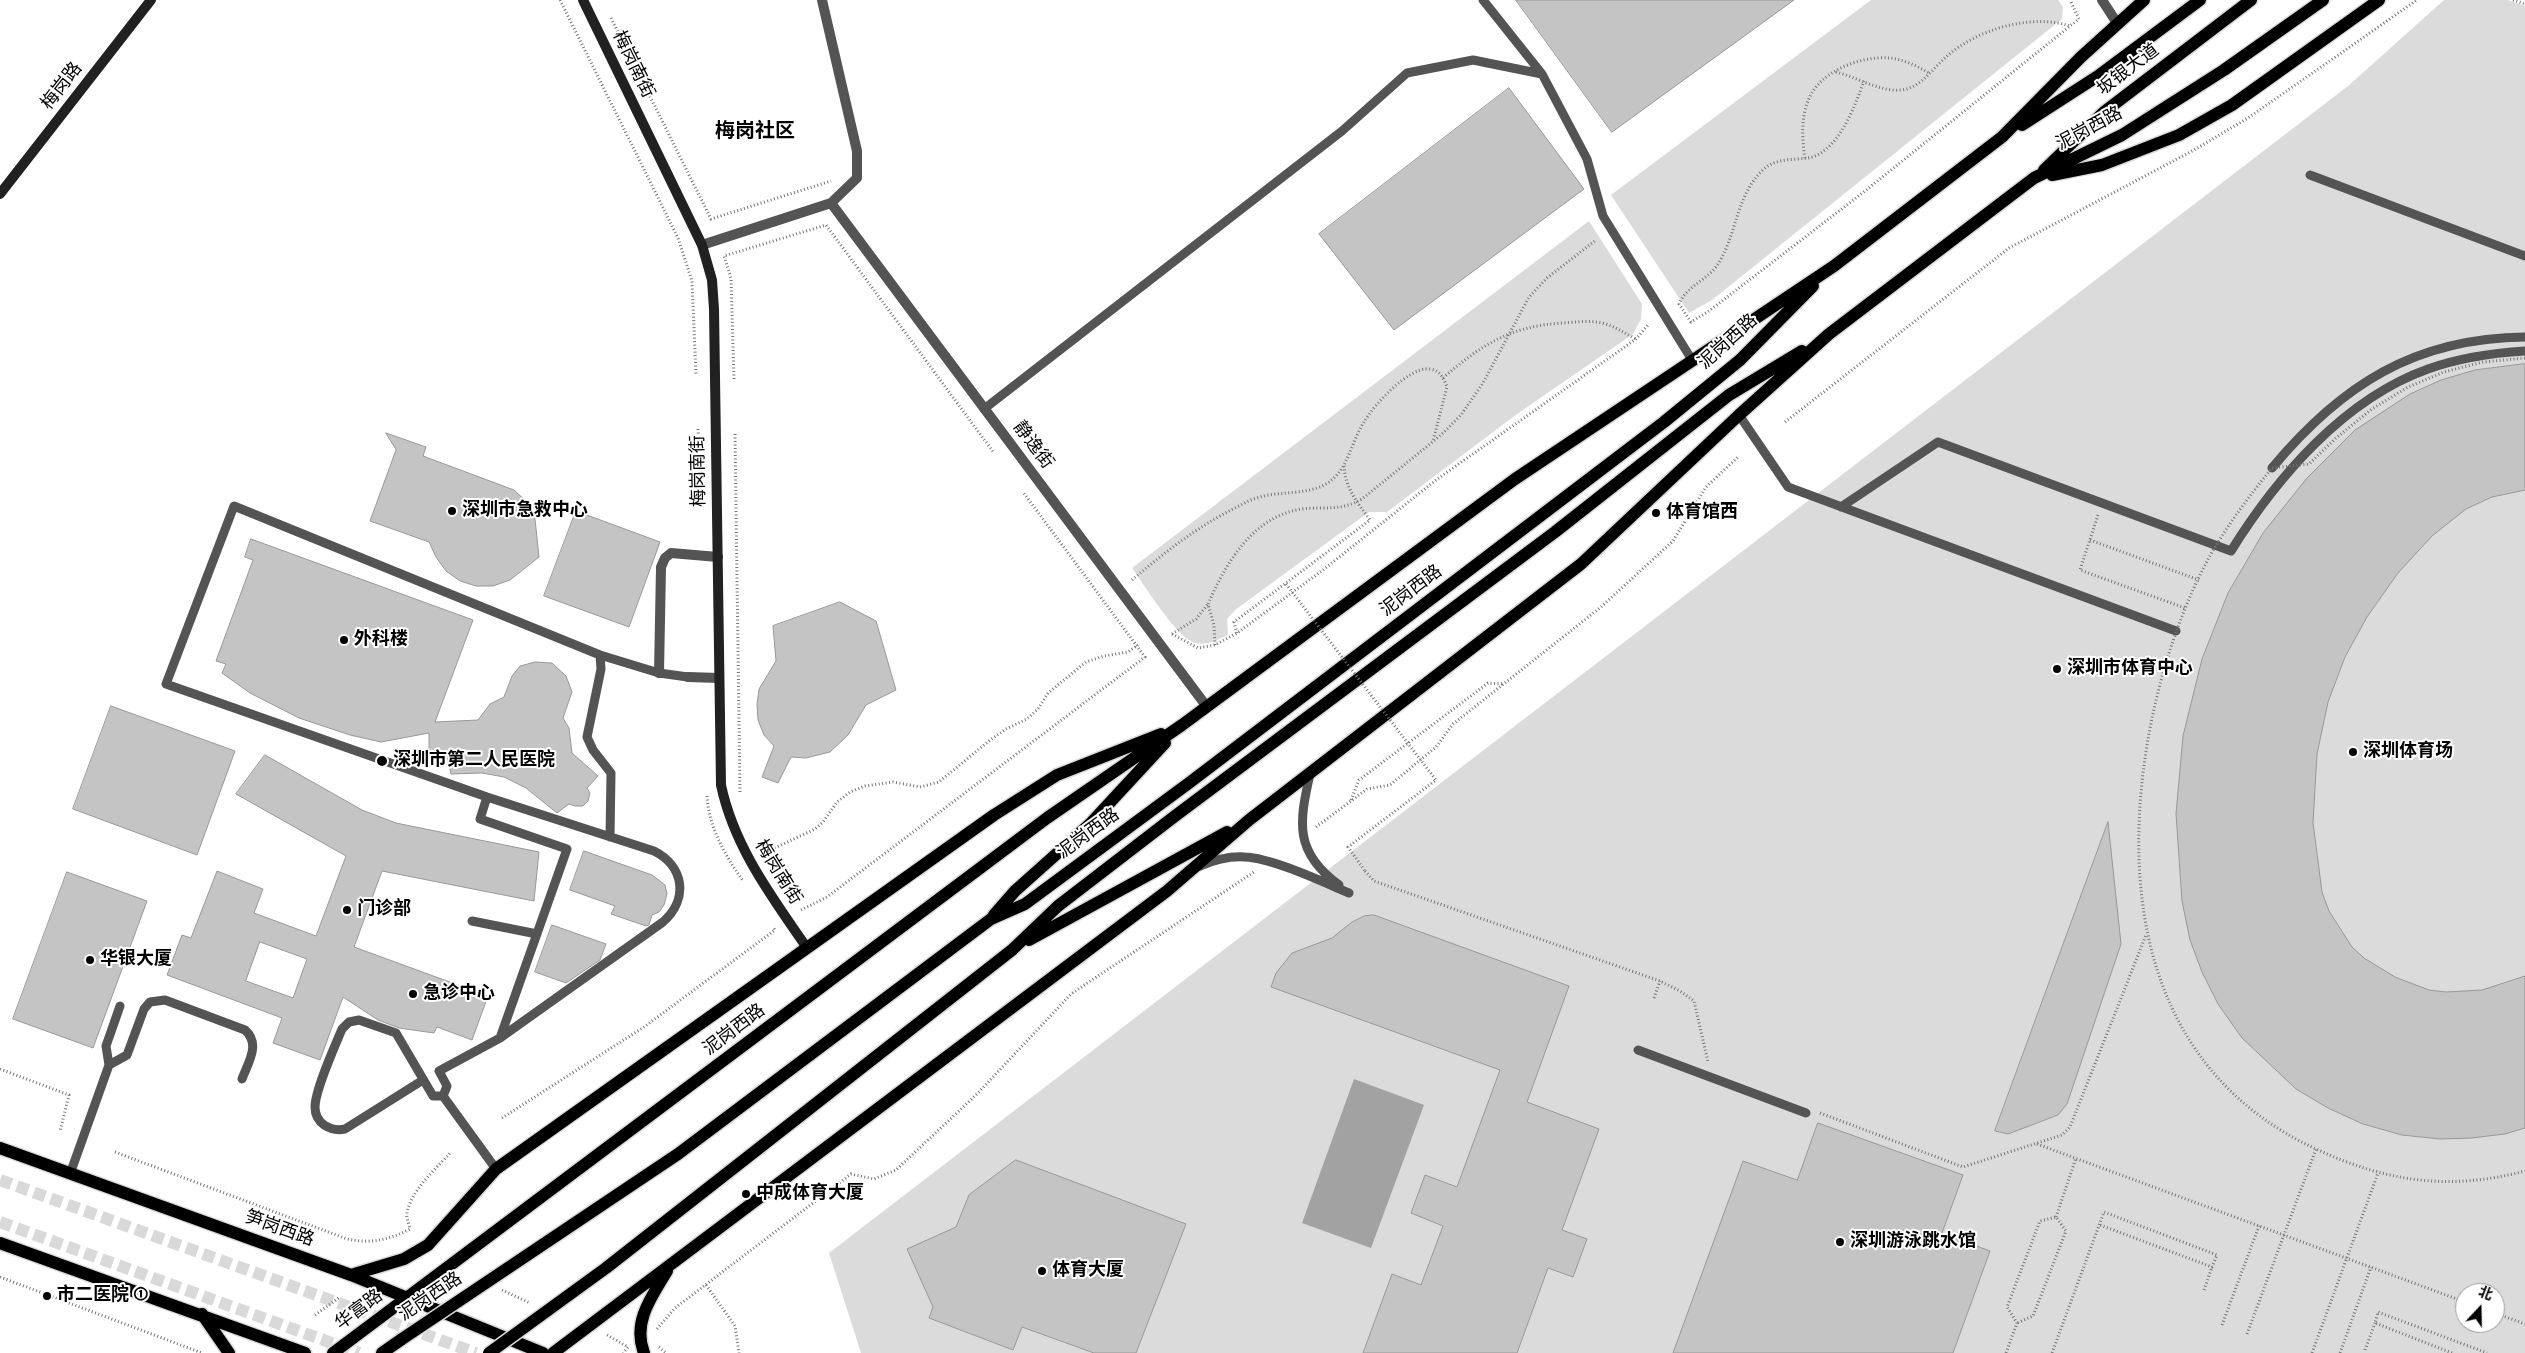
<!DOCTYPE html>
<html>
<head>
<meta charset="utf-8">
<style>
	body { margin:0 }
	#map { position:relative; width:2525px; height:1353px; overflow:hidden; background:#fff; font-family:Overpass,"Noto Sans SC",sans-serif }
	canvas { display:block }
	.north { position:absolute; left:2455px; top:1283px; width:50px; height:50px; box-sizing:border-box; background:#fff; border:1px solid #999; border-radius:50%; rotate:21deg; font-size:14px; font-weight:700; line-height:20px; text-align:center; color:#000 }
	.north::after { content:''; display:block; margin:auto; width:18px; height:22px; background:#000; clip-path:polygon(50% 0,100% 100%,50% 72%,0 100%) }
</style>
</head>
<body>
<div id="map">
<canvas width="2525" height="1353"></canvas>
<div class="north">北</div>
</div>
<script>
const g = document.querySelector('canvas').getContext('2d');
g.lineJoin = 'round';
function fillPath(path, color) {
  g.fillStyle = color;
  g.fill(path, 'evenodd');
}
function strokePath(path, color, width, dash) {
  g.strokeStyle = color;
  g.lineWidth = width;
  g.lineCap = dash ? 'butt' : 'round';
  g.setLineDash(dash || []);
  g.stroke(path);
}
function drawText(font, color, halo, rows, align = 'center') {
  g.font = font + ' Overpass,"Noto Sans SC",sans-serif';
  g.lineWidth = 4;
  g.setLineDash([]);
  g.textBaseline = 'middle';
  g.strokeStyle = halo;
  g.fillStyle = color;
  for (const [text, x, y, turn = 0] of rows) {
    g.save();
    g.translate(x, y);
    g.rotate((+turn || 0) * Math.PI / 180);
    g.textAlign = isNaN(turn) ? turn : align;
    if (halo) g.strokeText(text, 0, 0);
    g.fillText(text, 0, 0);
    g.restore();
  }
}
const green = new Path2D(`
	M1871,0H2058L2063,7L2062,19L1712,300L1689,313L1611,195Z
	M2444,0H2508L2525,6V1353H861L829,1253L2348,86ZM2465,1293H2495V1323H2465Z
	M1589,221L1642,304L1641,319L1633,334L1517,414L1387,512H1369L1235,610L1227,619L1228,635C1218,640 1206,646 1195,643C1176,637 1145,586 1132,568Z`);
const water = new Path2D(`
	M1354,1079L1424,1105L1371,1248L1302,1223Z`);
const building = new Path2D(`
	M1516,0H1794L1612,132Z
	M1509,88L1584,189L1394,330L1319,234Z
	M2525,364V490L2492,497L2466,509L2432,536L2398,573L2367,617L2345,657L2328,702L2317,754L2313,823L2322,892L2329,911L2352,947L2364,958L2395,977L2429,990L2446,992L2482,990L2525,976V1128L2505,1134L2471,1138L2440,1139L2402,1135L2363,1124L2328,1108L2296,1089L2242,1038L2218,1004L2202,972L2190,940L2182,901L2176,814L2183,736L2202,659L2228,593L2263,533L2307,478L2355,430L2410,394L2441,380L2475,370Z
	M386,433L426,447L423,456L514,490L527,502L535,519L539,557L510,580L493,586H476L460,581L446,571L436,557L429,542L370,521L396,450Z
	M576,511L660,542L629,627L544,596Z
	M251,539L473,620L435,722L478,720L490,704L504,697L512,676L520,666L535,662L552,663L566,676L572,692L563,718L569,728L572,753L598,776L587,788L590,793L588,801L583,806H575L569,804L557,813L526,788L504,777L482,773L451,774L447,757H435L429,750V733L381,742L350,735L299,718L250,693L222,673L226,664L216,661L253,560L245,557Z
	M840,602L876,621L896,690L866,705L848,735L830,752L806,758L791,757L778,783L762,777L774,746L764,735L758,720L757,704L759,689L776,661L773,626Z
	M111,706L235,751L197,855L73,809Z
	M265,755L362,810L396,823L539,852L534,901L382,871L354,947L488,996L472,1040L437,1027L434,1033L399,1028L378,1020L343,997L320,1060L273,1043L282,1018L167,975L182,935L191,938L217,871L263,889L254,913L316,936L346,856L236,794ZM260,942L307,959L293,998L246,981Z
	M2108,822L2121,944L2067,1104L2058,1115L2008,1134L1995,1131Z
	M584,851L652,875L665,885L667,894L664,905L659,912L652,915L649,925L646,926L611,914L615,906L570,890Z
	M67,872L147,901L93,1048L13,1019Z
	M1374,915L1569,986L1527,1102L1599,1129L1562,1230L1587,1239L1573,1277L1548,1268L1517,1353H1363L1392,1274L1421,1285L1443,1226L1411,1213L1425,1175L1457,1187L1500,1070L1271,987L1276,973L1292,953L1332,938L1352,922L1364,916Z
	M552,925L606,944L600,960L566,983L535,972Z
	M1818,1123L1963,1175L1942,1233L1990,1251L1953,1353H1673L1743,1161L1797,1180Z
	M1016,1160L1186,1224L1136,1353H1094L1022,1327L1013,1350L929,1318L933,1307L907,1249L956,1227L969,1195Z`);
const primaryTunnel = new Path2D(`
	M0,1180L476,1353
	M0,1222L359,1353`);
const path = new Path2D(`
	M560,0L678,238L692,281L696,375
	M2513,0L2525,4
	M611,18L711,219L831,181
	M1836,72C1856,77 1880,92 1901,90C1921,88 1932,69 1946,57C1976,30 2030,13 2070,26
	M1864,81C1855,106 1838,153 1808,158C1794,160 1776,158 1764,169C1735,195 1737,238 1716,267C1705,281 1686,287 1679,304L1691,322L1709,311L1865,191L2070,26L2079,19L2070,0
	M1805,158C1802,139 1801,118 1808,101C1819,71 1860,56 1889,58C1903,59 1917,66 1929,73
	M1443,378C1482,344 1511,326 1563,323C1576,322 1589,320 1602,323C1615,326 1624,333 1636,339
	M734,379L731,278L724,256L826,225L994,453
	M1785,422L2009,248L2194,150L2248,118L2417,0
	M698,429L699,453
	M735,434L740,793
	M2098,515L2080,570L2185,608
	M2090,540L2199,580
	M1132,580C1165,552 1197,527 1235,508C1243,504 1251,499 1260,497C1283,490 1317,497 1336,476C1349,462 1353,439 1364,422C1373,406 1409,366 1430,369C1440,370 1444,379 1447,387L1433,441
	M1237,633L1234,622L1370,520C1357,502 1345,488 1344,465
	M1172,634L1198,648L1215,645L1237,633L1323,570L1436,480L1636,339L1648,325
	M1172,634L1196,619L1208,604
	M1215,645L1214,625L1208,604C1226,563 1253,516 1302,509C1326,506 1339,512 1362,499L1441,435L1461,415L1483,383L1529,297L1547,278L1596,240
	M707,796C709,828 725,855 743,881
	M1351,800L1359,780L1488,683L1503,684
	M1316,827L1367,789L1390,785L1436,747L1453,724L1601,607L1673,541L1706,487L1738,457
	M762,854L815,829L823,822L837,802L850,792L865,786L893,782L920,787L939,782L990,740L1006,729L1027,719L1038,709L1048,693L1086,662L1104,656L1128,652L1138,645
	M1365,871L1374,881L1660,981L1680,991L1694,1001L1708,1062
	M801,910L827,897L1145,657L1023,492
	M1654,998L1660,981
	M0,1069L69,1095L60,1131
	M1820,1113L1963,1167L2062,1135L2070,1127L2146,935
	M502,1118L644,1027L775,930L774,928
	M2037,1144L2465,1302
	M115,1152L347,1239C370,1244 389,1240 410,1229C409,1224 406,1218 407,1213C411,1190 436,1169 451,1152
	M2056,1217L2076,1158
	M0,1277L202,1353
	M706,1285L735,1326L739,1353
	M502,1290L530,1303
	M2204,1290L2212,1267
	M2495,1313L2525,1324
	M315,1315L340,1297
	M2222,1325L2259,1226
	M657,1329L675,1308L851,1174L874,1179L896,1170L977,1094L1071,994L1254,872
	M2247,1334L2316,1149
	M607,1335L628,1347L623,1353
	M659,1347L666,1353
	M2365,1350L2375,1323
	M2006,1353L2017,1323L2007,1307L2040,1221L2056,1217L2066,1231L2033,1316L2017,1323
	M2052,1353L2104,1212L2217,1255L2212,1267L2100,1225
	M2312,1353L2378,1173
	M2340,1353L2371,1267
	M2452,1353L2375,1323L2378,1312L2487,1353`);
const lane = new Path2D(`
	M1483,0L1542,74L1587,159L1603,216L1692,360
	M2310,175L2525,256
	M984,409L1342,131L1407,73L1473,60L1542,74
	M1739,415L1788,487L2176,631
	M2272,468C2341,385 2415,338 2525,337
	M1841,507L1938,442L2231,551C2277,477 2344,399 2428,369C2459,358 2492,353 2525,351
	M600,655L601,669L587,737L593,750L611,773L610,837
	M1310,774C1299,823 1294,852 1339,885
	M487,797L480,819L567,849L500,1038
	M1200,866C1214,860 1230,856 1245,857C1272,858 1323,882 1349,893
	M472,921L537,934
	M1638,1050L1806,1113
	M109,1065L106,1046L120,1006
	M423,1080L345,1129C330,1132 315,1123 315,1107C315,1090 335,1046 342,1029L349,1022L359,1020L396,1033L433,1096H443L447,1086L439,1071L500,1038L663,922C689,899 684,866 654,851L487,797L166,684L234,506L600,655L659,673L688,677
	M443,1096L496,1169
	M70,1174L109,1065L127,1055L144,1009L150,1002L165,1000L245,1030C261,1044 248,1063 242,1079`);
const street = new Path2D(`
	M2102,0L2117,23
	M831,203L1207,707
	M702,245L831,203L857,178V151L822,0
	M659,673L661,567L665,558L671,553L718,557
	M688,677L719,678`);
const secondary = new Path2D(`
	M583,0L702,245L712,280L714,309L721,785C734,847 772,897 807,948
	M0,194L151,0`);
const primary = new Path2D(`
	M2022,125L2098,76L2200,0
	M2044,170L2104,112L2251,0
	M2052,175L2102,165L2179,135L2232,105L2379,0
	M994,915L1015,891L1090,824L1165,743
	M991,919L1025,904L1189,783L1664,422L1740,360L1813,286
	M1029,940L1227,832
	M1012,950L1058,906L1175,816L1555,532L1729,395L1802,351
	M0,1148L351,1275L543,1353
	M0,1243L305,1353
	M351,1275L404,1259L428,1245L496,1169L994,815L1057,775L1161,734
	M202,1314L229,1353
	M333,1353L1047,818L1182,725L1515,479L1834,266L2002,137L2081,57L2144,0
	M382,1353L402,1339
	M553,1353L1167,891L1249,820L1581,564L1739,415L1829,334L2034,178L2122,135L2224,70L2323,0
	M644,1353C632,1322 652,1296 667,1271`);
const pathBridge = new Path2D(`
	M2525,358L2483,362L2444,372L2408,387L2372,409L2336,438L2309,464L2272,468C2250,495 2229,523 2211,554C2182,606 2163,665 2151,723C2118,891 2145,1070 2316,1149C2387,1182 2449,1191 2525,1171
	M1286,584L1436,780L1348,847L1365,871`);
const primaryBridge = new Path2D(`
	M402,1339L678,1154L991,919
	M489,1353L606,1268L1012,950`);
const markers = [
	[452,511,5,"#000"],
	[1656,513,5,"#000"],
	[344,640,5,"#000"],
	[2057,669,5,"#000"],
	[2353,752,5,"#000"],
	[382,761,6,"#000"],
	[347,910,5,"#000"],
	[90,960,5,"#000"],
	[413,994,5,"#000"],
	[746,1194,5,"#000"],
	[1840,1242,5,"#000"],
	[1042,1271,5,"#000"],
	[47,1296,5,"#000"]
];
const streetNames = [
	["梅岗南街",632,65,64],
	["坂银大道",2129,71,-37],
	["梅岗路",63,87,-52],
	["泥岗西路",2090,130,-28],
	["泥岗西路",1729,343,-42],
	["静逸街",1032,446,53],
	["梅岗南街",700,471,-91],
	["泥岗西路",1412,592,-37],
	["泥岗西路",1089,835,-36],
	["梅岗南街",777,873,58],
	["泥岗西路",735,1031,-37],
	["笋岗西路",279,1230,20],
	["泥岗西路",431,1298,-34],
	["华富路",360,1311,-37]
];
const poiNames = [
	["深圳市急救中心",462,511],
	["体育馆西",1666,513],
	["外科楼",354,640],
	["深圳市体育中心",2067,669],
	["深圳体育场",2363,752],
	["深圳市第二人民医院",393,761],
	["门诊部",357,910],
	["华银大厦",100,960],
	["急诊中心",423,994],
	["中成体育大厦",756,1194],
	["深圳游泳跳水馆",1850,1242],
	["体育大厦",1052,1271],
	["市二医院 ①",57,1296]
];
const quarterNames = [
	["梅岗社区",755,133]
];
fillPath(green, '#dbdbdb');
fillPath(water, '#a2a2a2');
fillPath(building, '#c4c4c4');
strokePath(building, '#989898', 1);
strokePath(primaryTunnel, '#d9d9d9', 12, [12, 6]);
strokePath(primary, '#dbdbdb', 15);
strokePath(path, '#767676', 3, [1, 2.5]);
strokePath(lane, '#545454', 9);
strokePath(street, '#545454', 10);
strokePath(secondary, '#212121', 10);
strokePath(primary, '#000', 12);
strokePath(primaryBridge, '#dbdbdb', 15, []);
strokePath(pathBridge, '#767676', 3, [1, 2.5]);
strokePath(primaryBridge, '#000', 12);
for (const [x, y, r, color] of markers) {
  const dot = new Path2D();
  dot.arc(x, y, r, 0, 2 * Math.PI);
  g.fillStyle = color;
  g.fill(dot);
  strokePath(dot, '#fff', 2);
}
drawText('18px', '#000', '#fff', streetNames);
drawText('bold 18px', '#000', '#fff', poiNames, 'left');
drawText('bold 20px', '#000', '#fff', quarterNames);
</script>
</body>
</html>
